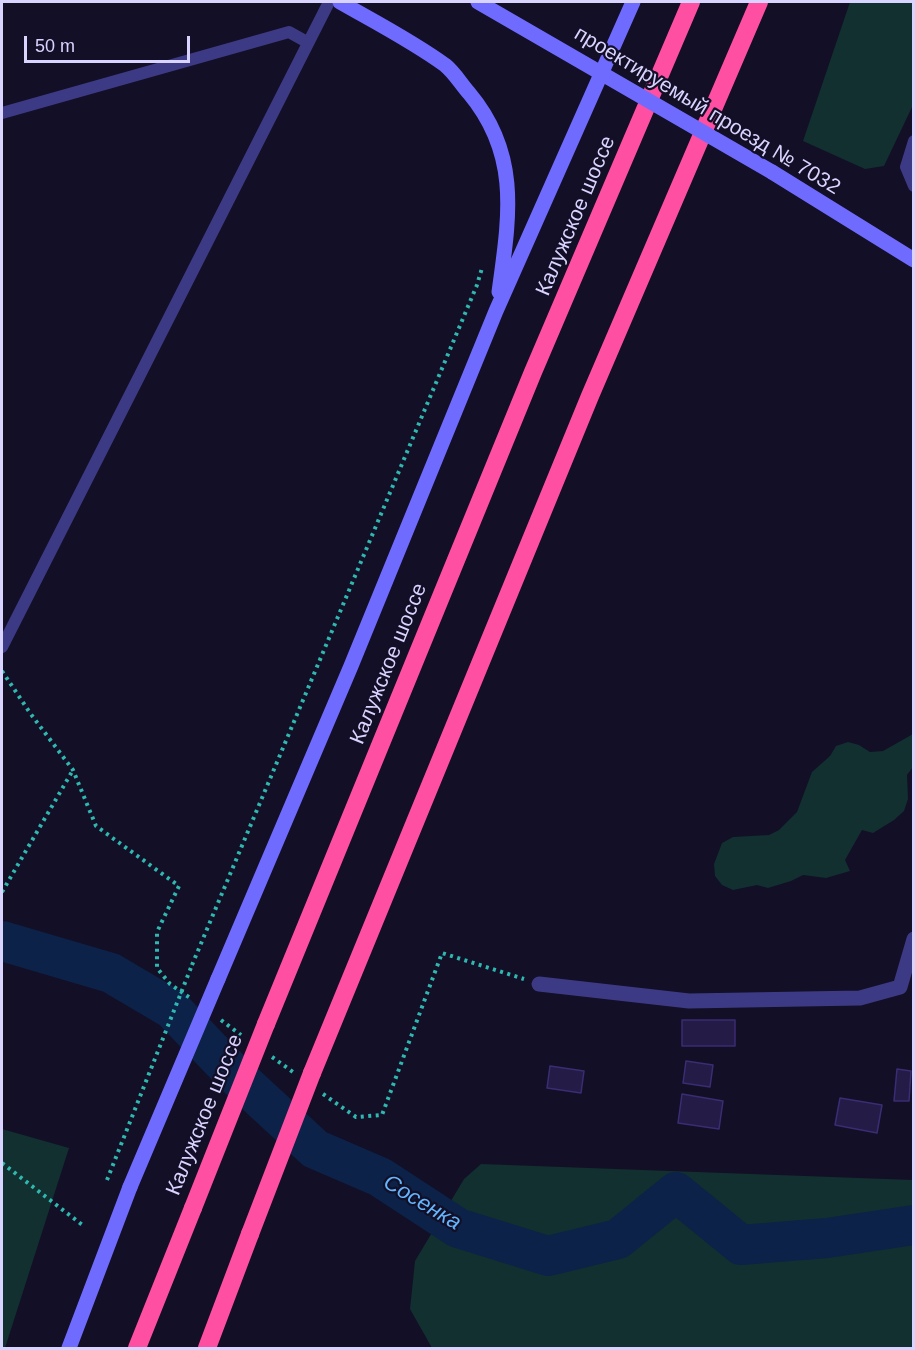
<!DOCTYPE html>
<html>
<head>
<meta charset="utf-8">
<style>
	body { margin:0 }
	#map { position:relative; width:915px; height:1350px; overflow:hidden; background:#130f26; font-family:Arial,sans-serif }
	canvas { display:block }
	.frame { position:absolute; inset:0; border:3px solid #d9d4ff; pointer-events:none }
	.scale { position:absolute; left:24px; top:36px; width:166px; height:27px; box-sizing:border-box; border:3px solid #d9d4ff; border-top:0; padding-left:8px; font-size:18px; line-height:21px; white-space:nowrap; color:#d9d4ff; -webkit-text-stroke:4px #130f26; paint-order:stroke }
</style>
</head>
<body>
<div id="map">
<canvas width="915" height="1350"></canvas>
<div class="frame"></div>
<div class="scale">50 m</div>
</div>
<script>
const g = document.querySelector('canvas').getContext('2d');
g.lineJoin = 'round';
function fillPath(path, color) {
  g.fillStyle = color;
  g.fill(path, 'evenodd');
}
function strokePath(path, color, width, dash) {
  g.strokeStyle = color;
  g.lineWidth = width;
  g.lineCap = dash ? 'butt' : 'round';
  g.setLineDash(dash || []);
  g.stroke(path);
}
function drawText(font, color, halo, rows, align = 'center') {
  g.font = font + ' Arial,sans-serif';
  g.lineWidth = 4.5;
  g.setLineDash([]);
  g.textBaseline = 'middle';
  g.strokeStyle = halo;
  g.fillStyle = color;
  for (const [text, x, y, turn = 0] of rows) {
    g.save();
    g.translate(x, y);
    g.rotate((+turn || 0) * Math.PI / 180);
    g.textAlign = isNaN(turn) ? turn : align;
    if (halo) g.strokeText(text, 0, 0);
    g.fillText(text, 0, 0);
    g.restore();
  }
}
const green = new Path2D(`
	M850,2H913V105L884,166L865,169L803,141Z
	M913,734V767L907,775L908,799L904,811L894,820L873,833L862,830L845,860L850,871L826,878L803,875L791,881L768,888L757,885L733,890L722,885L715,876L714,864L722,843L733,837L769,835L779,830L797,812L812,772L830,756L836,746L848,742L859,745L870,752L883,751Z
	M2,1129L69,1148L5,1348H2Z
	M481,1164L913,1180V1348H432L410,1309L415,1261L464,1179Z`);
const river = new Path2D(`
	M2,941L111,973L172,1009L234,1074L315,1149L380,1177L458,1228L548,1256L618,1239L676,1192L741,1245L827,1238L914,1225`);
const building = new Path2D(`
	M682,1020H735V1046H682Z
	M686,1061L713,1065L710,1087L683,1083Z
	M550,1066L584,1071L581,1093L547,1088Z
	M897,1069L911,1071L909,1101H894Z
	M682,1094L723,1101L719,1129L678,1123Z
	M840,1098L882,1105L877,1133L835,1125Z`);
const path = new Path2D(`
	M2,671L30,713L73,770L96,826L179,886L157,932V968L170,984L190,998
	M2,892L73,770
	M192,965L477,285L482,268
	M221,1020L241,1035
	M272,1057L293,1072
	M323,1094L356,1117L382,1115L442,953L524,979
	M2,1163L85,1227`);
const lane = new Path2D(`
	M2,113L289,32L307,42
	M914,141L906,167L914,186
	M2,647L329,2`);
const street = new Path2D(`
	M539,984L689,1001L860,998L900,987L914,939`);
const secondary = new Path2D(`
	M340,2C375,22 412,41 445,65C454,72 461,84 469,93C521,155 509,218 499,292
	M772,172L914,260
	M218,979L351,666L496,311L633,2
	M69,1348L130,1187`);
const highway = new Path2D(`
	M266,1024L533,372L691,2
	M312,1073L590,396L759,2
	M137,1348L193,1208
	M207,1348L250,1234`);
const pathBridge = new Path2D(`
	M107,1180L192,965`);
const secondaryBridge = new Path2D(`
	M478,2L772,172
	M130,1187L218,979`);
const highwayBridge = new Path2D(`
	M193,1208L266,1024
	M250,1234L312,1073`);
const streetNames = [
	["проектируемый проезд № 7032",707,111,31],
	["Калужское шоссе",576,216,-67],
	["Калужское шоссе",389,664,-68],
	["Калужское шоссе",205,1115,-68]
];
const waterNames = [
	["Сосенка",422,1203,31]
];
fillPath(green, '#12302f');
strokePath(river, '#0c2248', 40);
fillPath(building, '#241b47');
strokePath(building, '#3b2d73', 1.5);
strokePath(path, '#2fb8b0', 4, [3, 4.5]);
strokePath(lane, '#3d3a85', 12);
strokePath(street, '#3d3a85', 15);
strokePath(secondary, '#6f6bff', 15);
strokePath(highway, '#ff4fa3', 18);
strokePath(pathBridge, '#2fb8b0', 4, [3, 4.5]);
strokePath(secondaryBridge, '#6f6bff', 15);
strokePath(highwayBridge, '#ff4fa3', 18);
drawText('21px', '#d9d4ff', '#130f26', streetNames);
drawText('italic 22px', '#62b6ff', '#130f26', waterNames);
</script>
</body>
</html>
